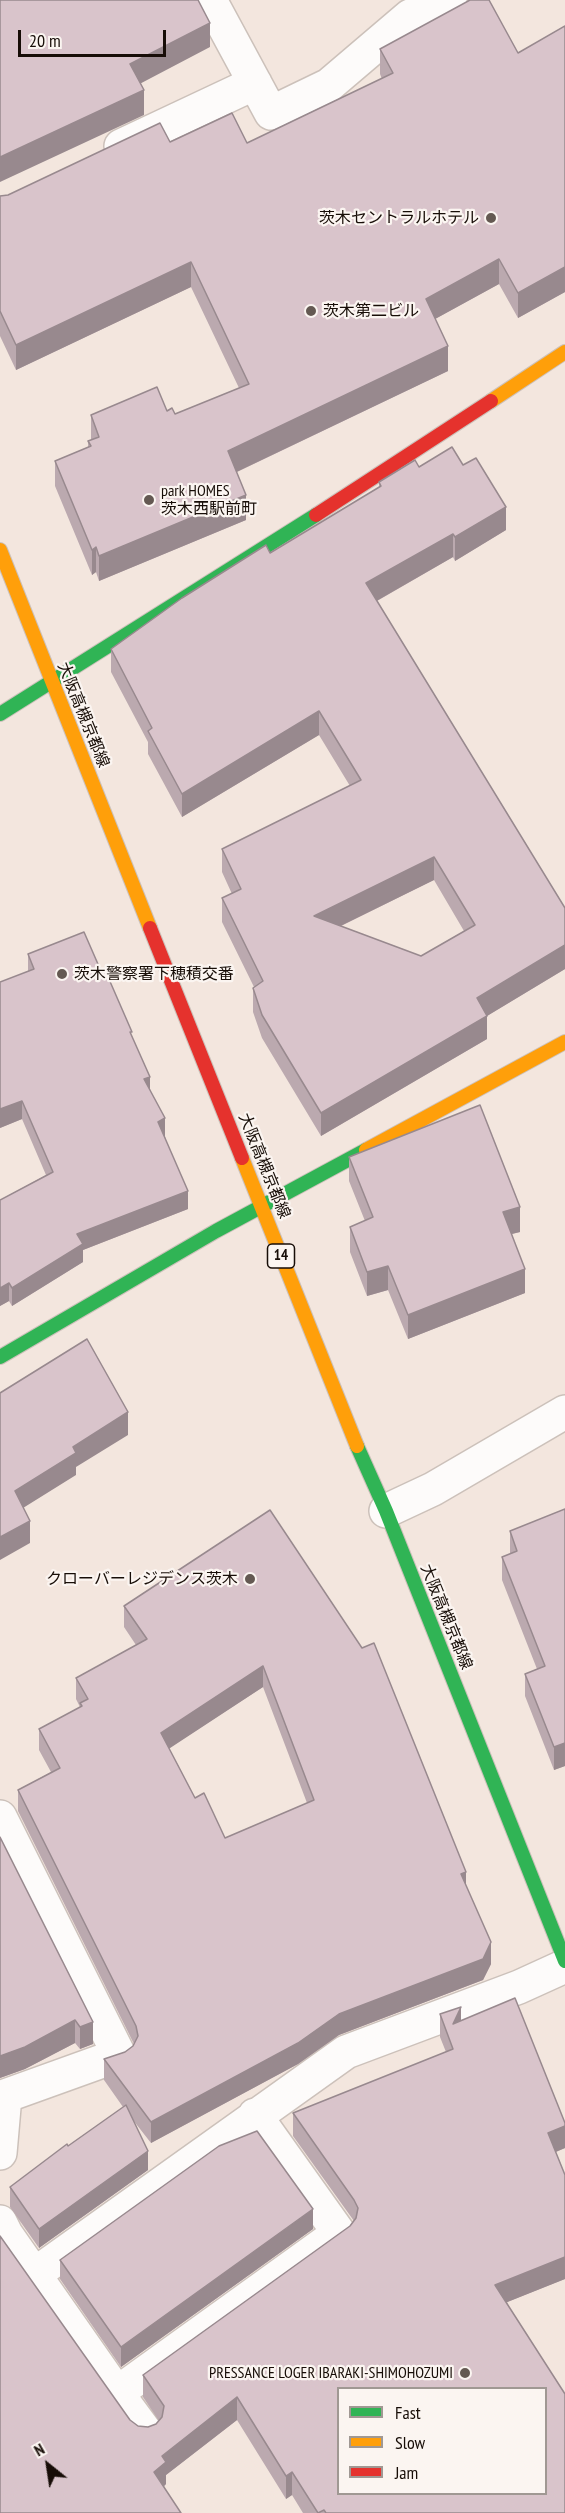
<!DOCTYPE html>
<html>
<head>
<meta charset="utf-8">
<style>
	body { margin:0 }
	#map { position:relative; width:565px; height:2513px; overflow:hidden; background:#f3e6de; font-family:"PT Sans Narrow",sans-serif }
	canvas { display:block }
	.legend { position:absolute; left:337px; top:2387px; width:210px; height:108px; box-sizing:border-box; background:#fbf5f1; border:2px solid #a09893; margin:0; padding:8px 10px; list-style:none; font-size:18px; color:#170d07 }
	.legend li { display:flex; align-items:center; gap:12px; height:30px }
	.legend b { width:30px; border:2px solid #a09893 }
	.north { position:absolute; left:18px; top:2435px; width:60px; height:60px; -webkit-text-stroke:4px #fbf5f1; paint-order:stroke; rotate:330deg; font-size:16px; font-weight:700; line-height:24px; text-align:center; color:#170d07 }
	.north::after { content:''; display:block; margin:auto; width:21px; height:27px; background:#170d07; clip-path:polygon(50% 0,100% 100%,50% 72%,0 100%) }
	.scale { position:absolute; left:18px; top:30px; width:148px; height:27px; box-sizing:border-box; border:3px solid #170d07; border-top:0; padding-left:8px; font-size:18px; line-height:21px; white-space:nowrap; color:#170d07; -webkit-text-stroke:4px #fbf5f1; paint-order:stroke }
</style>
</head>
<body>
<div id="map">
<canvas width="565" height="2513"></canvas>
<ul class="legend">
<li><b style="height:8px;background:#30b455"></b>Fast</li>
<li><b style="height:8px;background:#ff9f0a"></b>Slow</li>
<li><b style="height:8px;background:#e5322d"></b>Jam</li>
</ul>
<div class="north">N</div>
<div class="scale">20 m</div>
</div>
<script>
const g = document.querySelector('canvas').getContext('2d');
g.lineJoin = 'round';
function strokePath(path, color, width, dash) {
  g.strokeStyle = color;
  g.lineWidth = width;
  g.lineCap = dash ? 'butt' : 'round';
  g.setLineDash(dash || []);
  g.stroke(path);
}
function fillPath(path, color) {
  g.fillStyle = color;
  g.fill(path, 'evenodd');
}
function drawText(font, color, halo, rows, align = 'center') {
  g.font = font + ' "PT Sans Narrow","Noto Sans JP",sans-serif';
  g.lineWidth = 4.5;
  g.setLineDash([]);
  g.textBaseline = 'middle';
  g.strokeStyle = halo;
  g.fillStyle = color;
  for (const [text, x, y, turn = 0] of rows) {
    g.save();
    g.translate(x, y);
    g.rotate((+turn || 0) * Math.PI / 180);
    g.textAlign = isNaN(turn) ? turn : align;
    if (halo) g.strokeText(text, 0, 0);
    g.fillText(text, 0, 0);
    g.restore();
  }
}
const street = new Path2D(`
	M210,0L271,113L329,85L410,16L450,0
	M121,146L255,83
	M386,1511L433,1489L565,1412
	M0,1817L119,2055L5,2096L0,2153
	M0,2222L6,2234L117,2393
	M35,2274L346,2052L519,1987L565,1966
	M145,2431L117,2393L339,2233L255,2115`);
const fast = new Path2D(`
	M0,714L316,515
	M0,1357L216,1231L366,1150
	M357,1446L386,1511L565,1961`);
const slow = new Path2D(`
	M491,401L565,352
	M0,550L150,928
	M366,1150L565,1042
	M242,1158L357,1446`);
const jam = new Path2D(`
	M316,515L491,401
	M150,928L242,1158`);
const wall = new Path2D(`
	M565,26V292L518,318L499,284L435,319L448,371L237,472L246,520L99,581L96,572L92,575L55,486V461L88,447V441L91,440V415L167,411L175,414L239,388L191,287L16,370L0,336V196L8,195L170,142L247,143L382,79L380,74V49L518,53Z
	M463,465L506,530L455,561L453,557L377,601L565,908V969L487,1016V1039L321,1136L262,1038L253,1012V988L254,987L222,922V898L232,894L222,872V849L350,786L319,735L182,817L148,754V742L111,672V649L379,487V482L419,467ZM434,880L464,931L421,956L341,926Z
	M28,954L132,1037L150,1089L188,1209L83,1250V1262L12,1306L9,1301L0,1306V1200L46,1175L22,1119L0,1128L28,971Z
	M349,1157L520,1232L512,1234L525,1293L408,1339L388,1290L367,1296L350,1252V1227L365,1221L349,1181Z
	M565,1509V1766L554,1770L525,1696V1674L537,1669L502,1580V1557L510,1554V1531Z
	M270,1510L466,1887L491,1964L483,1980L339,2035L298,2064L151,2143L133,2120L148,2170L39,2248L10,2207V2187L123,2107L104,2080V2059L125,2052L133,2046L134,2044L18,1811V1790L51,1772L39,1750V1729L80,1707L76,1699V1678L136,1645L124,1627V1606ZM263,1687L307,1803L225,1838L195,1798L169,1748Z
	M0,1837L93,2044L80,2049L75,2043L25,2069L0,2078Z
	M440,2014L461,2020L565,2123V2148L556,2152L565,2175V2279L507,2302L565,2513H303L292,2495L286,2499L237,2420L166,2475V2484L164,2487L0,2513L130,2420L138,2426L148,2427L156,2424L159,2421L143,2397V2375L350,2226L354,2221L293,2136V2113L446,2052L440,2037Z
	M313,2229L121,2367L60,2279V2260Z`);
const shadedWall = new Path2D(`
	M210,23V47L130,89V64Z
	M144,90V115L0,182V157Z
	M499,259V284L426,324V299Z
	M191,262V287L16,370V345Z
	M565,267V292L518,318V293Z
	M448,346V371L228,476V451Z
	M246,495V520L99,581V556Z
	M506,507V530L455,561V537Z
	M453,534V557L366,607V583Z
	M96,547V572L92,575V550Z
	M319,711V735L182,817V794Z
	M434,857V880L314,939V916Z
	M565,945V969L487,1016V1039L321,1136V1113L477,998Z
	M150,1077V1095L144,1079Z
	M22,1101V1119L0,1128V1109Z
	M165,1118V1136L158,1140V1122Z
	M188,1191V1209L83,1250V1262L12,1306V1288L77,1234Z
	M520,1207V1232L503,1236V1212Z
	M388,1266V1290L367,1296V1272Z
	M525,1269V1293L408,1339V1315Z
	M9,1283V1301L0,1306V1288Z
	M128,1412V1435L76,1467V1475L15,1513V1491L73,1447Z
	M30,1521V1543L0,1560V1537Z
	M263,1666V1687L161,1754V1733Z
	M565,1743V1766L554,1770V1747Z
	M466,1872V1893L461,1874Z
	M491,1942V1964L483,1980L339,2035L298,2064L151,2143V2122L339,2014Z
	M461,2007V2029L453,2024Z
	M75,2020V2043L25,2069L0,2078V2056Z
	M93,2022V2044L80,2049V2027Z
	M565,2126V2148L548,2155V2133Z
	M148,2151V2170L39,2248V2229Z
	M313,2209V2229L121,2367V2347Z
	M565,2257V2279L495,2307V2285Z
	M237,2397V2420L166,2475V2484L154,2494V2472L162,2456Z
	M292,2472V2495L286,2499V2476Z`);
const building = new Path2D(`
	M0,0H198L210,23L130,64L144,90L0,157Z
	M470,0H489L518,53L565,26V267L518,293L499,259L426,299L448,346L228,451L246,495L99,556L96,547L92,550L55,461L91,446L88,441L99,437L91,415L157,387L167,411L172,408L175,414L249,384L191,262L16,345L0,311V196L8,195L160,123L170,142L232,113L247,143L393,73L380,49Z
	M452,447L463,465L476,458L506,507L455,537L453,534L366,583L565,908V945L477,998L487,1016L321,1113L262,1015L253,988L263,981L222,898L241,889L222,849L361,780L319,711L182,794L148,731L152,728L111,649L182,598L266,545L270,553L381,486L379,482L415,460L419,467ZM434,857L475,925L421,956L314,916Z
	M84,932L101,971L105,970L132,1032H130L150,1077L144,1079L165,1118L158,1122L188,1191L77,1234L83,1244L12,1288L9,1283L0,1288V1200L53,1172L22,1101L0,1109V982L34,969L28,954Z
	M480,1105L520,1207L503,1212L525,1269L408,1315L388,1266L367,1272L350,1227L373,1217L349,1157Z
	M87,1339L128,1412L73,1447L76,1453L15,1491L30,1521L0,1537V1393Z
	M565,1509V1743L554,1747L525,1674L545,1666L502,1557L517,1551L510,1531Z
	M270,1510L362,1648L374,1643L466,1872L461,1874L491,1942L483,1959L339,2014L298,2043L151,2122L104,2059L125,2052L133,2046L138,2036L136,2026L18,1790L60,1768L39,1729L82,1706L80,1703L88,1699L76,1678L147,1639L124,1606ZM263,1666L314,1800L225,1838L204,1793L195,1798L161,1733Z
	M0,1837L93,2022L80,2027L75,2020L25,2047L0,2056Z
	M515,1998L565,2123V2126L548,2133L565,2175V2257L495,2285L565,2394V2513H326L324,2510L318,2513L292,2472L286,2476L237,2397L162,2456L166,2462L154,2472L181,2513H0V2236L130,2420L138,2426L148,2427L156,2424L162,2417L164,2406L143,2375L350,2226L356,2218L358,2208L354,2200L293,2113L453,2049L440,2014L461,2007L453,2024ZM339,2388H546V2493H339Z
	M126,2105L148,2151L39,2229L10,2187L67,2144L68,2146Z
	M257,2131L313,2209L121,2347L60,2260L219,2146Z`);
const markers = [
	[491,218,6,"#645952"],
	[311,311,6,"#645952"],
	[149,500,6,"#645952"],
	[62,974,6,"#645952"],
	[250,1579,6,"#645952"],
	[465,2373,6,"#645952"]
];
const shields = [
	[281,1256,27]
];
const shieldNames = [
	["14",281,1256]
];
const poiNames = [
	["茨木セントラルホテル",479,218],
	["茨木第二ビル",323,311,"left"],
	["park HOMES",161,491,"left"],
	["茨木西駅前町",161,509,"left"],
	["茨木警察署下穂積交番",74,974,"left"],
	["クローバーレジデンス茨木",238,1579],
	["PRESSANCE LOGER IBARAKI-SHIMOHOZUMI",453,2373]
];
const streetNames = [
	["大阪高槻京都線",83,715,68],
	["大阪高槻京都線",264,1166,68],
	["大阪高槻京都線",446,1617,68]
];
strokePath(street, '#ccc1ba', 36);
strokePath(fast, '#ccc1ba', 16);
strokePath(slow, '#ccc1ba', 16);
strokePath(jam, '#ccc1ba', 16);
strokePath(street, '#fdfbfa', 33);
strokePath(fast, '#30b455', 14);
strokePath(slow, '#ff9f0a', 14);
strokePath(jam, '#e5322d', 14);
fillPath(wall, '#bba9af');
fillPath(shadedWall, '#98898e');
fillPath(building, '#d9c4cb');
strokePath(building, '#98898e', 1.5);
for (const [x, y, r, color] of markers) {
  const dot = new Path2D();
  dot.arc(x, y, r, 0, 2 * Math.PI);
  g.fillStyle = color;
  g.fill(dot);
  strokePath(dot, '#fbf5f1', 2);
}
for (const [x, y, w] of shields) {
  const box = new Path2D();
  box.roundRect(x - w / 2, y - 12, w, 24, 4.5);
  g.fillStyle = '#fbf5f1';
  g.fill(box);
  strokePath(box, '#170d07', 1.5);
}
drawText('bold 15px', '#170d07', null, shieldNames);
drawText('16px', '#170d07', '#fbf5f1', poiNames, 'right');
drawText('16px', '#170d07', '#fbf5f1', streetNames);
</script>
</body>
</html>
